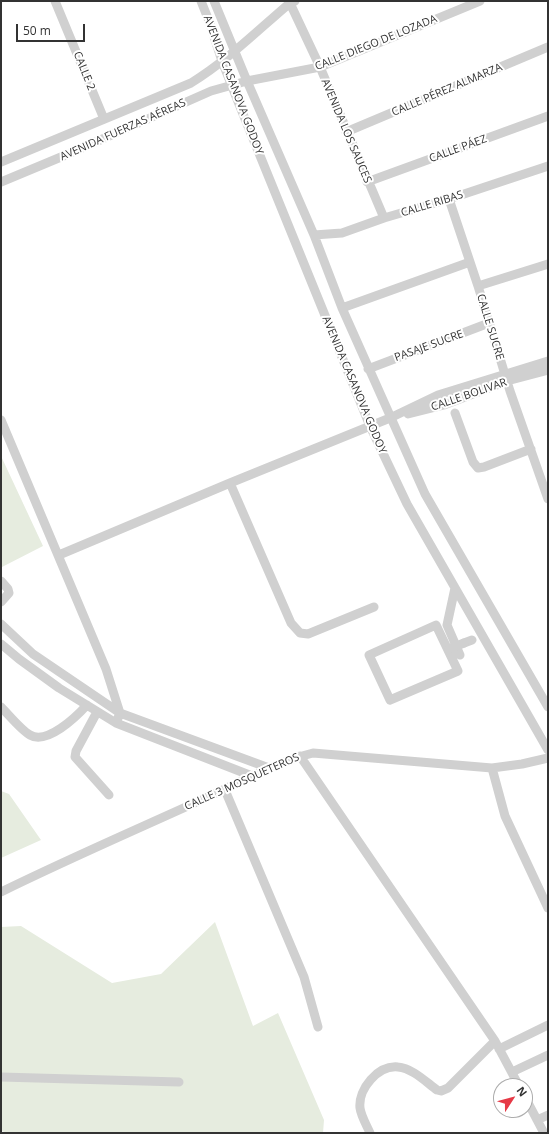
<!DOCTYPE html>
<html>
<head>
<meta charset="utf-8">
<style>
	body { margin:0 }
	#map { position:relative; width:549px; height:1134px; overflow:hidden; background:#fff; font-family:"Open Sans",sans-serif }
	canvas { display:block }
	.frame { position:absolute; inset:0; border:2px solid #333; pointer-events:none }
	.north { position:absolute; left:493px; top:1078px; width:40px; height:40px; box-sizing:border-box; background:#fff; border:1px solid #adadad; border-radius:50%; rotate:54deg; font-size:11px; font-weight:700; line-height:16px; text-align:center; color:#333 }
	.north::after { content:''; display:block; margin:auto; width:14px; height:18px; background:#e63946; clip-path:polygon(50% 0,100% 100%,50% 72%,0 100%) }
	.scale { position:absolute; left:16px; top:24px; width:69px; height:18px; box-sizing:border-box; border:2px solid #333; border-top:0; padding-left:5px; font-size:12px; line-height:14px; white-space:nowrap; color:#333; -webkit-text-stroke:3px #fff; paint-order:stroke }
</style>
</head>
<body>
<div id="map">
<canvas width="549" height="1134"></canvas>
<div class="frame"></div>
<div class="north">N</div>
<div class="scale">50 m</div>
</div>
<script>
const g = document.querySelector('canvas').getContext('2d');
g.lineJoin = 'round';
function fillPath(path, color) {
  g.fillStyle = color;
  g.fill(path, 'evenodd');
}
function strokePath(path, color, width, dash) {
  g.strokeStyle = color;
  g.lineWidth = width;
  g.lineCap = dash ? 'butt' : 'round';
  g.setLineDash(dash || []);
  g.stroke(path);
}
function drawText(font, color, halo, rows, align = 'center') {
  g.font = font + ' "Open Sans",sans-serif';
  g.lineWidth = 4;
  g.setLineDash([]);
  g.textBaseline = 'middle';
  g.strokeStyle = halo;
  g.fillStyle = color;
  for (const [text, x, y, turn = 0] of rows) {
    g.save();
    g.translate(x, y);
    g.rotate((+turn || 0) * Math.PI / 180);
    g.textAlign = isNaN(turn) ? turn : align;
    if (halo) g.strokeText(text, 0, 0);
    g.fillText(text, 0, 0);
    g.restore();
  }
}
const green = new Path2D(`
	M1,456L43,546L2,567L1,566Z
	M1,791L9,794L41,840L1,858Z
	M215,922L253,1026L278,1013L324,1120L323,1133H8L1,1131V927L21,926L112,983L161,974Z`);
const minor = new Path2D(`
	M55,1L104,119
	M201,1L209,21L222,61L239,104L370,426L407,504L548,750
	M214,1L247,81L314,235L342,308L425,494L548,707
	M289,1L320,67L384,218
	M346,132L548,47
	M1,162L191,83C227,61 258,30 290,3L295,1
	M1,182L73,152L211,91L247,81L320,67L480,1
	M367,182L548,116
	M449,199L478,286L510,391L548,499
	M314,235L342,233L384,218L449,199L548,166
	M478,286L548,264
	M342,308L470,262
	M368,369L489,323
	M455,413L473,462L478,468L484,467L531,449
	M408,414L444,405L507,381L548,370
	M1,420L106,669L120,713L116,723
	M230,483L291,623L300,633L308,634L374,607
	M59,555L230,483L390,418L438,395L548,361
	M1,581L8,589L9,593L1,602
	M455,588L447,625L460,655
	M1,624L33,654L120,713L269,768
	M436,625L458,671L390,700L369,655Z
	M464,643L472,640
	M1,644L19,659L59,688L116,723L252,776
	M1,707C9,715 21,730 30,735C47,745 76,717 87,705
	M97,712L76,751L75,757L109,795
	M300,756L495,1041L519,1086
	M492,768L505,816L548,908
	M225,790L304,977L318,1027
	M1,892C66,860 133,831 199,801C237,784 273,763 313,753L492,768L522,764L548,758
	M499,1049L548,1025
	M512,1072L548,1055
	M1,1077L179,1082
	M525,1097L544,1133
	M537,1120L548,1115
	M370,1133C367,1126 361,1116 360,1108C358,1089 378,1065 398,1067C412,1068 426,1082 437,1090L441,1091L448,1088L495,1041`);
const minorBridge = new Path2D(`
	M449,649L464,643`);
const streetNames = [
	["CALLE DIEGO DE LOZADA",376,43,-22],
	["CALLE 2",84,71,68],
	["AVENIDA CASANOVA GODOY",233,85,69],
	["CALLE PÉREZ ALMARZA",447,90,-23],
	["AVENIDA FUERZAS AÉREAS",123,130,-24],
	["AVENIDA LOS SAUCES",346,131,67],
	["CALLE PÁEZ",458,149,-20],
	["CALLE RIBAS",432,204,-17],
	["CALLE SUCRE",490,327,73],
	["PASAJE SUCRE",429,346,-20],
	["AVENIDA CASANOVA GODOY",354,385,67],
	["CALLE BOLIVAR",469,395,-19],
	["CALLE 3 MOSQUETEROS",242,782,-24]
];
fillPath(green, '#e6ecdf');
strokePath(minor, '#d0d0d0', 9);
strokePath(minorBridge, '#d0d0d0', 9);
drawText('11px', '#333', '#fff', streetNames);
</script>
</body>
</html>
